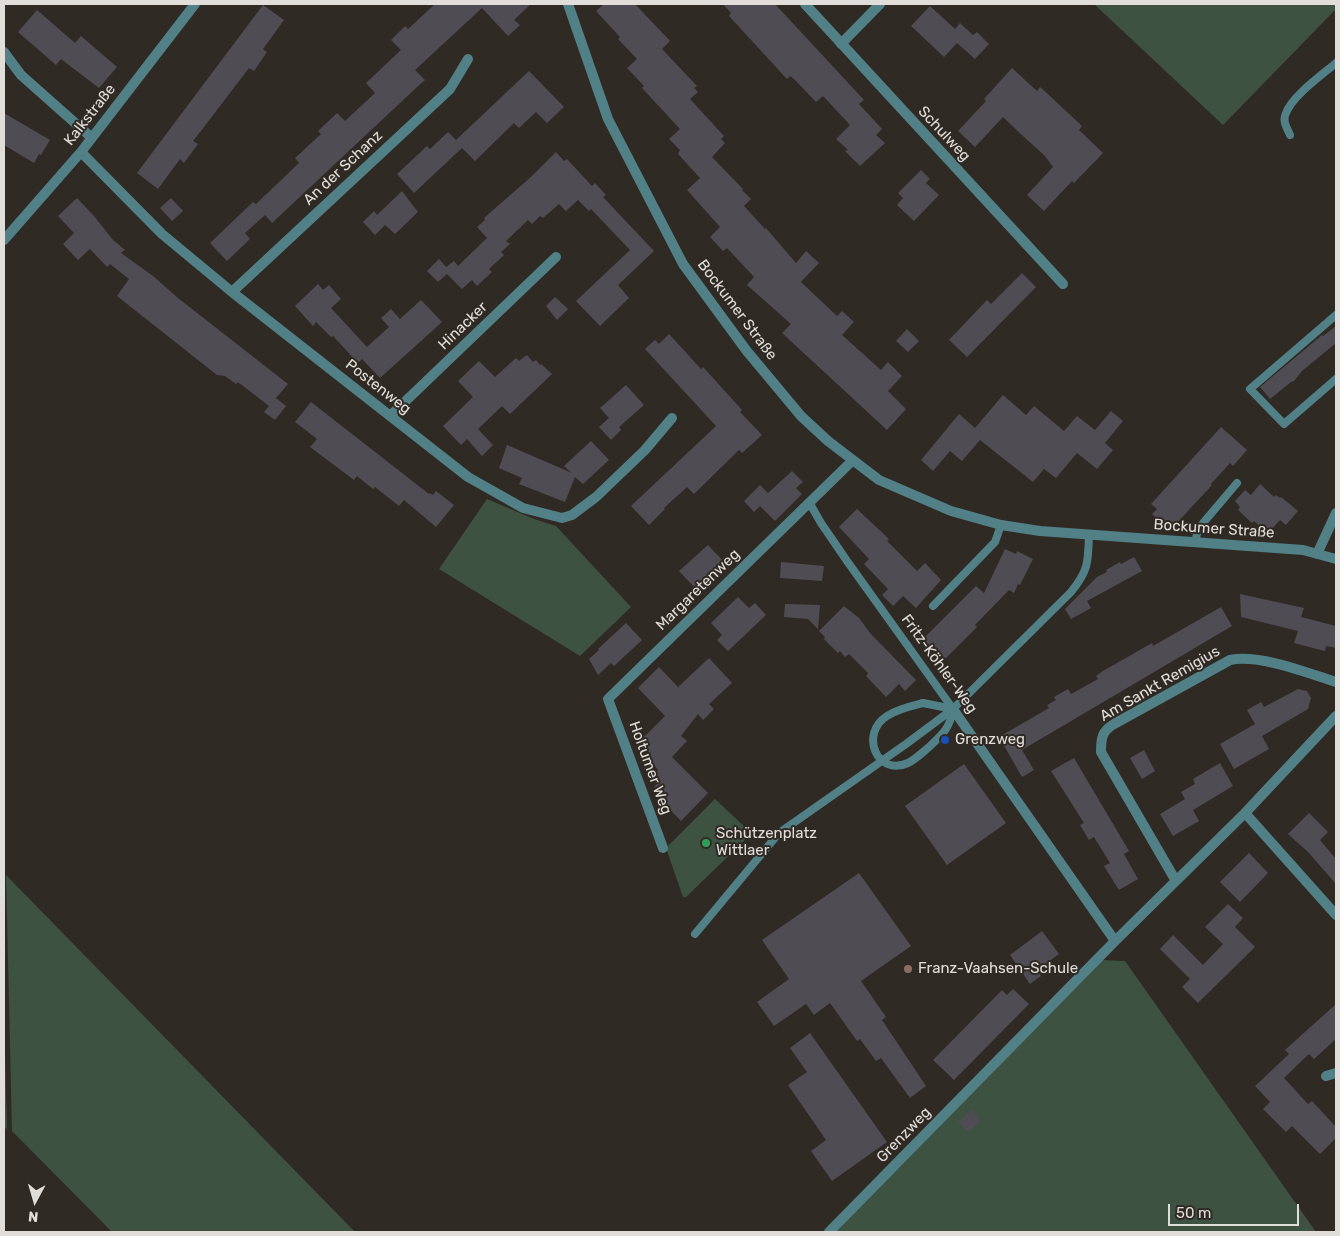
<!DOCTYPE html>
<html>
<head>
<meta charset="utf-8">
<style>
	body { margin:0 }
	#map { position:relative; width:1340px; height:1236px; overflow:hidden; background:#302a24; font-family:Rubik,sans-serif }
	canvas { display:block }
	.frame { position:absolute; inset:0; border:5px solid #e1ddd9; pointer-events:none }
	.north { position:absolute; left:10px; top:1176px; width:50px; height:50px; -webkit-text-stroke:4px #302a24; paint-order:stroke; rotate:186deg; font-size:14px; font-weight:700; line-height:20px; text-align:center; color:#e1ddd9 }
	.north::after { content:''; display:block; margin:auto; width:18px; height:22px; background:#e1ddd9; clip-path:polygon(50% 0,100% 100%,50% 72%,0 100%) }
	.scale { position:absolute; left:1168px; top:1204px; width:131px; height:22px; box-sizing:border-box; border:2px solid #e1ddd9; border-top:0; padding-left:6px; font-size:15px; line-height:18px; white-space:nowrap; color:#e1ddd9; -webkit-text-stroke:4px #302a24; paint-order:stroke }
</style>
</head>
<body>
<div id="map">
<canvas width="1340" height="1236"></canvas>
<div class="frame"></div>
<div class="north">N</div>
<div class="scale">50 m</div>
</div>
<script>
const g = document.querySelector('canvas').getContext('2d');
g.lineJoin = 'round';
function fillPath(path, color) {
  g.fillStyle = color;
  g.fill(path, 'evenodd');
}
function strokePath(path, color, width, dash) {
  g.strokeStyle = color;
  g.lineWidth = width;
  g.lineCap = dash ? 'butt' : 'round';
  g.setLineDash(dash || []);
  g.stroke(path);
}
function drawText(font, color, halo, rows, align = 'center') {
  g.font = font + ' Rubik,sans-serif';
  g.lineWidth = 4;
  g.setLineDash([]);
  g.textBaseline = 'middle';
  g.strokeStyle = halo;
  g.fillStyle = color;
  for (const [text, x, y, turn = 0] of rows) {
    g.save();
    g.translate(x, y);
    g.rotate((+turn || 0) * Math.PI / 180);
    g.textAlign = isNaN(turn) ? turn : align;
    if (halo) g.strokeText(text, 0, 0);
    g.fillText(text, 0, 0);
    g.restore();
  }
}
const green = new Path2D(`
	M1094,4H1336V9L1223,125Z
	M487,499L534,519L556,526L631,607L580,656L439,569Z
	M715,799L748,830L747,838L686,897H683L666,848Z
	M6,875L355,1232H112L12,1131Z
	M1099,960L1125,961L1316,1232H833Z
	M4,1015L7,1130L4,1126Z`);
const building = new Path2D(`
	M435,4H531L514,20L520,25L508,36L482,8L415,70L425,80L416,88L272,223L265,215L245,233L250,239L227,261L210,243L253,202L256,204L299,163L295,158L321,134L318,131L337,113L345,121L375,93L366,83L401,50L391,40L405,26L408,29Z
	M604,4H635L670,41L662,49L697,86L694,88L698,92L690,99L724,136L721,139L725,143L712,157L743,189L742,190L751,199L744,206L765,229L766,228L796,263L806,251L819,263L801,282L837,316L842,311L854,322L842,335L881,370L888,362L902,376L888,391L906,409L887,430L782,333L791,324L747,285L754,277L727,248L723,251L710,237L720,227L687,190L700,178L678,154L680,150L669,139L680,129L642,88L644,86L627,68L637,59L618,39L620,37L596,11Z
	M723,4H775L864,100L859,104L882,129L876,135L885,143L860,166L845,151L848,150L836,139L850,125L823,96L816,102L794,79L790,76L787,79L729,16L731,13Z
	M263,5L284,20L263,49L267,52L254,71L249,68L204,127L193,141L198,144L184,163L180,159L158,189L137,173Z
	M930,6L955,29L960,23L973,35L977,32L989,44L975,59L957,43L944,57L911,26Z
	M37,10L75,43L81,36L117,67L99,88L61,59L56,65L18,32Z
	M1012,68L1037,91L1040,87L1050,96L1082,126L1079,130L1103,153L1074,183L1072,181L1044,211L1027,195L1053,167L1045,156L1023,136L1003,117L975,147L958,131L986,101L984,99Z
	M529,71L564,107L547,123L536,112L519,128L514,123L475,161L462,148L414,193L397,174L427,146L430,149L448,132L456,140Z
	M4,113L50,140L41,155L39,154L34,163L4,145Z
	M556,152L564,161L567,159L592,186L595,183L606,195L603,197L654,251L618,285L629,298L600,326L576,301L630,250L591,209L589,211L578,200L566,211L559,204L543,218L540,216L532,224L528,220L506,241L510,244L501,252L504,255L489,269L492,272L477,286L472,280L462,289L447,274L438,282L427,271L439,259L446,267L454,261L458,266L487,238L477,227L485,220L484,218L532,176Z
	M921,170L930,179L926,183L939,195L914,221L897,205L903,198L898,193Z
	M402,191L418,212L395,234L385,225L375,235L363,222L374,211L377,215Z
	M77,198L94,216L113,240L125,250L121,253L153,276L178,298L288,384L276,398L286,406L275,420L264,412L269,406L238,382L236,384L225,376L217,375L117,296L129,279L110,264L107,267L90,249L78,260L63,244L74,233L58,216Z
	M171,198L183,211L172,221L160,208Z
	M1022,273L1036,287L967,357L949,340L987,300L991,304Z
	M318,284L323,290L329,285L341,299L331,308L367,347L389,327L381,318L391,309L400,319L421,300L442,322L380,378L362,359L358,363L333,336L331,337L316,322L313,326L295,306Z
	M555,297L568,309L557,320L546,306Z
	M1336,326V343L1302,371L1294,381L1291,382L1270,399L1260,387L1322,335L1323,336Z
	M907,329L919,341L908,352L896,341Z
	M669,334L701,369L703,367L742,410L740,412L762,435L742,453L739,450L694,494L687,487L664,508L665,509L649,525L631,506L716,426L645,349L655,340L659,344Z
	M527,355L533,362L536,360L540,365L541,364L552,374L510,414L502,406L478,429L493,445L482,456L467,439L461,445L443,426L473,397L458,381L479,361L495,377L516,358L519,361Z
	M626,385L644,405L619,427L621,430L611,440L599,427L609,418L600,408Z
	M1003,395L1026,415L1034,406L1064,431L1077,416L1095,430L1111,411L1123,421L1105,443L1113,450L1097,469L1077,453L1056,478L1044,469L1033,482L980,440L962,461L950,451L933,471L921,460L959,414L975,428Z
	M311,402L429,494V493L433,495L436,491L454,505L436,527L404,500L399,506L375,487L373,489L357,476L354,480L310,447L317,439L295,422Z
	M1221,427L1247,450L1233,466L1230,463L1211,484L1212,485L1175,525L1169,520L1164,525L1152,514L1157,509L1151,504Z
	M591,441L609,460L583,484L575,477L565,502L519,484L522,478L499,468L507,445L572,473L564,466Z
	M792,471L803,482L796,488L802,494L775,521L760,506L754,512L744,501L760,485L768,493Z
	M1260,484L1274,497L1276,495L1280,498L1281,497L1298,511L1286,525L1280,520L1270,531L1266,528L1264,530L1254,521L1252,523L1238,510L1240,507L1235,501L1245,490L1251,495Z
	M857,509L889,539L887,541L917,571L925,563L941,580L916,608L903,596L893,606L882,595L888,589L864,564L869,559L839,527Z
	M708,545L724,562L695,588L679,571Z
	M1005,549L1016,554L1017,551L1033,559L1020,585L1018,584L1014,593L1009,590L975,625L977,627L942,662L921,641L976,586L984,593Z
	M1134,557L1142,571L1087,601L1091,608L1071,619L1065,609L1097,577L1107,572L1106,570L1120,562L1121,564Z
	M781,562L824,566L822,581L780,578Z
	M1240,594L1304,608L1301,617L1336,626V648L1326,646L1325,651L1294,643L1298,631L1241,617Z
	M738,597L749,608L755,603L766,615L728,651L717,640L722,635L711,623Z
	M785,604L820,605L818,629L808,619L784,617Z
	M844,606L859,618L870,633L916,680L905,691L899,684L886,697L866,676L868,673L849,654L845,657L840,651L838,653L824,639L825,637L819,631Z
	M1221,607L1232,626L1022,750L1034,770L1022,777L999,737L1049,708L1047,705L1056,700L1054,697L1068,689L1071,694L1098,679L1096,676L1103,671L1152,643L1153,646Z
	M626,623L642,640L614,666L611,663L598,675L589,659L599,650L598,649Z
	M709,658L732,683L709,704L714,709L703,720L698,714L681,736L687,741L672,757L708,793L681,821L657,796L660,793L654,787L660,781L654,774L658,770L648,757L636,745L665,716L638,688L659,667L678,687Z
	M1298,689L1307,691L1311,698L1308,709L1262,736L1269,749L1234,769L1220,744L1255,724L1247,710L1261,702L1264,707Z
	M1144,750L1155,771L1142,779L1130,758Z
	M1074,758L1129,851L1124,854L1138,879L1119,890L1104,866L1110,863L1094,837L1089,840L1080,825L1084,823L1051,771Z
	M1220,763L1233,786L1193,810L1199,821L1173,836L1160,814L1185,799L1181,792L1195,784L1193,779Z
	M964,764L1006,823L947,865L905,806Z
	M1309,813L1328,832L1320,840L1336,859V884L1308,852L1288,834Z
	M1249,853L1268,873L1240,902L1220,882Z
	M859,873L911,946L861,981L886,1017L882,1020L926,1086L910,1098L881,1058L876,1061L860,1039L857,1041L830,1003L814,1015L806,1004L774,1026L757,1002L789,979L762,940Z
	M1228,904L1243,918L1235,927L1255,947L1198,1003L1182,987L1190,979L1160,949L1173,935L1203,965L1223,944L1205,927Z
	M1042,931L1059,954L1037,970L1041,976L1030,984L1010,955Z
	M1013,989L1029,1004L954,1080L933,1060L1002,990L1007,995Z
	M1336,1004V1039L1314,1059L1309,1054L1284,1078L1308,1104L1312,1101L1336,1127V1138L1320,1154L1292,1126L1286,1132L1263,1109L1270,1102L1255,1086L1289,1054L1285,1050Z
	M810,1033L887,1142L832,1181L811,1151L826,1140L788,1085L807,1072L790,1048Z
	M972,1110L981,1121L968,1132L958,1122Z`);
const lane = new Path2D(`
	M1290,135C1287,128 1282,121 1286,113C1292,96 1322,75 1336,63
	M1336,315L1250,389L1284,424L1336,379
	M809,502L821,523L847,561L953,709
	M1195,543L1198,529L1237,483
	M933,606L995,542L1001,525
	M923,703L953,709C950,728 943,734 929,747C923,752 916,759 908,763C877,777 859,734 887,716C897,709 911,706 923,703Z
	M695,934L779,833L906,744L953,709L1071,592C1089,570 1088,562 1089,534`);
const street = new Path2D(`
	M568,4L608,119L683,264L746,350L801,416L828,441L879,480L951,511L1001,525L1040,531L1303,550L1336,559
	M805,4L1063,284
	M841,44L880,4
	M4,52L21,75L92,138
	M81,152L162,234L232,292L468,477L523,508L562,518L572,515L596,497L645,450L672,418
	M4,240L81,152L195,4
	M232,292L450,89L468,59
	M390,416L556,257
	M1317,554L1336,513
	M953,709L1115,941
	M1245,813L1336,915
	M663,848L608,699L852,461
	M1176,881L1101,752C1101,738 1102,731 1114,724L1230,660C1260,654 1308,673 1336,682
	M1326,1076L1336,1073
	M829,1232L1115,941L1245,813L1336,716`);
const markers = [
	[945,740,5,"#1a4fb4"],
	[706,843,5,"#2e9e5b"],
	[908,969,5,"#8d6e63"]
];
const streetNames = [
	["Kalkstraße",90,115,-52],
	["Schulweg",944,134,47],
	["An der Schanz",343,168,-43],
	["Bockumer Straße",737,310,53],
	["Hinacker",463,326,-44],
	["Postenweg",378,387,38],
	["Bockumer Straße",1214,529,4],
	["Margaretenweg",698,590,-44],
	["Fritz-Köhler-Weg",939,664,54],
	["Am Sankt Remigius",1160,684,-30],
	["Holtumer Weg",650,768,70],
	["Grenzweg",904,1135,-46]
];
const poiNames = [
	["Grenzweg",955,740],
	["Schützenplatz",716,834],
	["Wittlaer",716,851],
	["Franz-Vaahsen-Schule",918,969]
];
fillPath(green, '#3e5242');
fillPath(building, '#504c53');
strokePath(lane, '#518186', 8);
strokePath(street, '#518186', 10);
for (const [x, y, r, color] of markers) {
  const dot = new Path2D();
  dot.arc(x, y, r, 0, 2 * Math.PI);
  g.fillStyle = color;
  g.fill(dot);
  strokePath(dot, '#302a24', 2);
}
drawText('15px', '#e1ddd9', '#302a24', streetNames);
drawText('15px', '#e1ddd9', '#302a24', poiNames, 'left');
</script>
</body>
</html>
